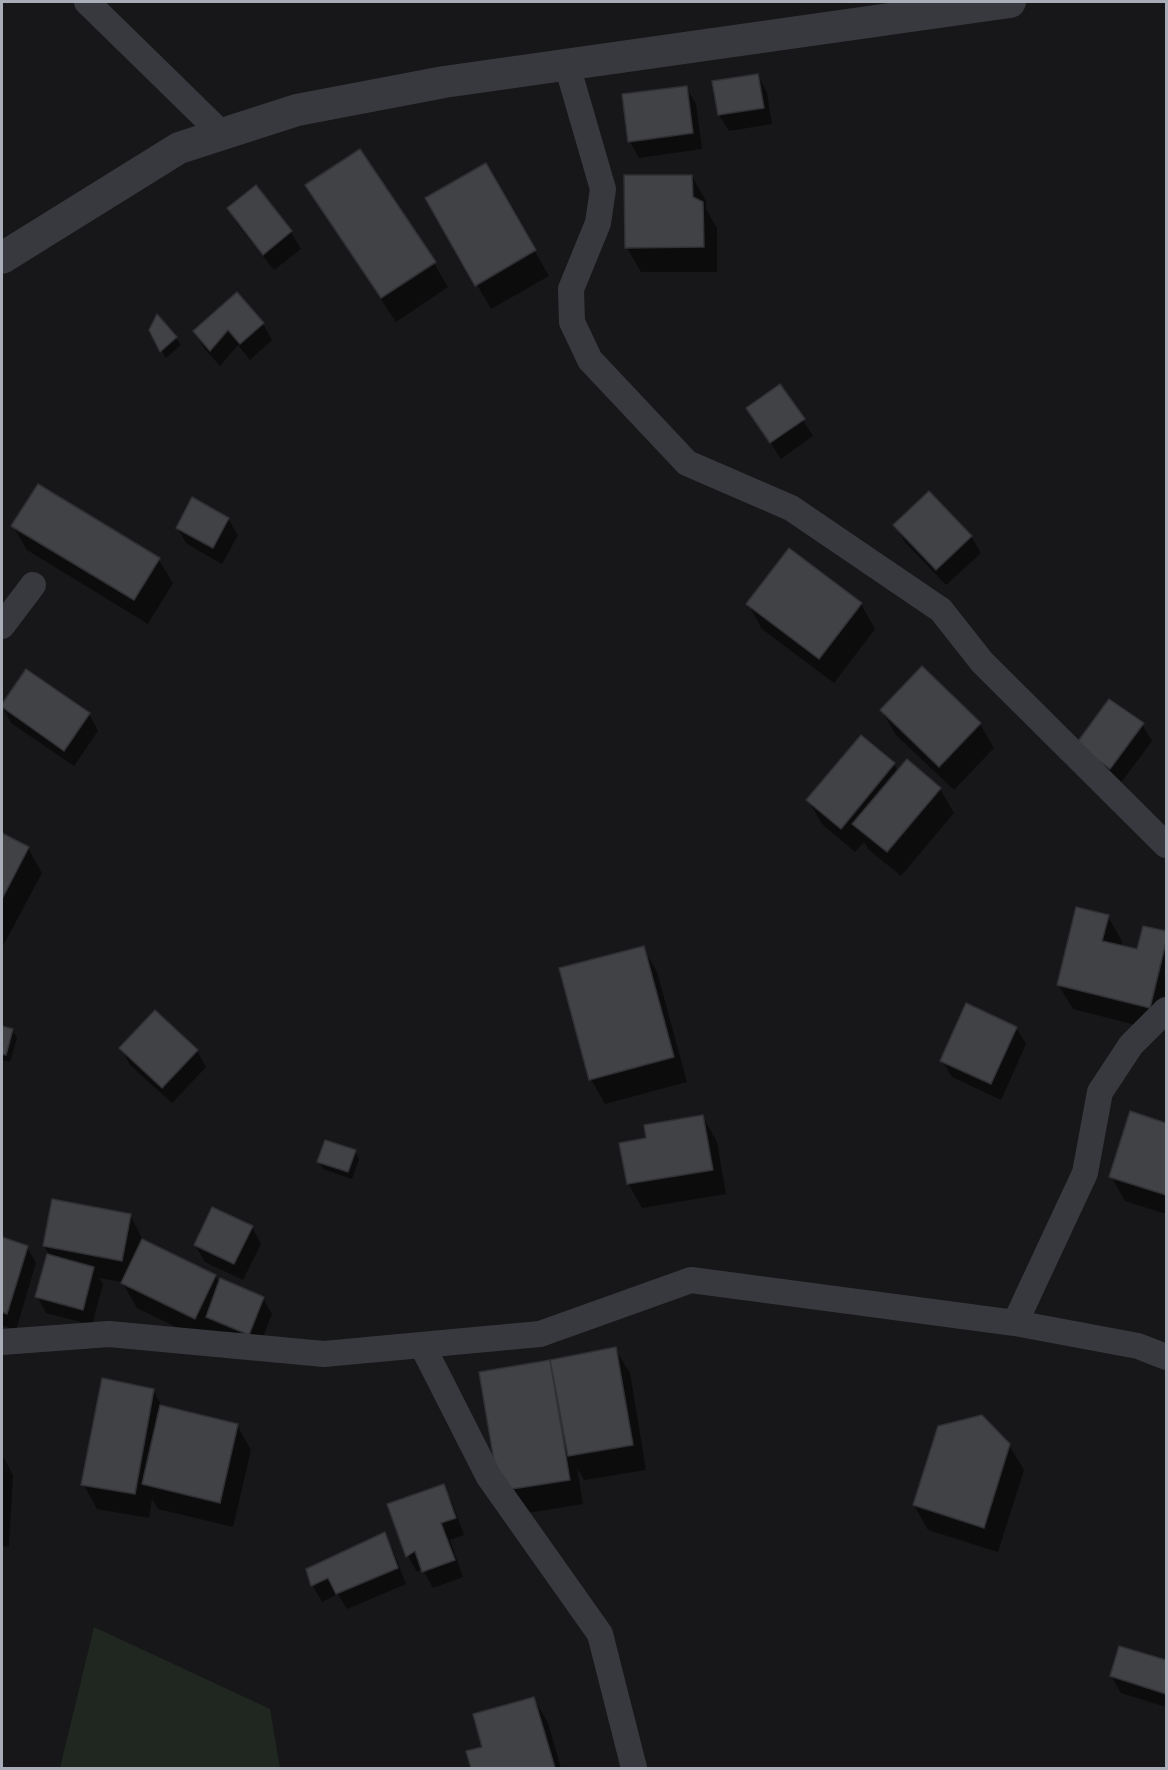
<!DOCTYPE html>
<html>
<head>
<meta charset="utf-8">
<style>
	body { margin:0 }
	#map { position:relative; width:1168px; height:1770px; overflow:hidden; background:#171719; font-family:"Titillium Web",sans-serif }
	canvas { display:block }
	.frame { position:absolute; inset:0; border:3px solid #a9adb8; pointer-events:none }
</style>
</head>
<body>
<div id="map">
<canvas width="1168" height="1770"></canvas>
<div class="frame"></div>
</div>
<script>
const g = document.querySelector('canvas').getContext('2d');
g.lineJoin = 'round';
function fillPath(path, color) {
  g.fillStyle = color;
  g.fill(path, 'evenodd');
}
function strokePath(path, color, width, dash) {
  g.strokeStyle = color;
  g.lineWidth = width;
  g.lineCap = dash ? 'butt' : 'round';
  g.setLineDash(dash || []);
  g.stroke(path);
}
const green = new Path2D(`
	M94,1627L270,1709L280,1768H60Z`);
const shadow = new Path2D(`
	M757,75L767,92L772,124L729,131L719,115Z
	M686,87L696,104L702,149L639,158L630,142Z
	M485,165L549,276L491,309L427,198Z
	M692,176L706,201V209L717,228V272H641L627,248Z
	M307,186L434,263L448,287L396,322L321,210Z
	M255,188L291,232L301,249L274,270L238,225L229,209Z
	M237,294L263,324L272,340L250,360L238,345L220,366L204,348L195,331Z
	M150,330L176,338L181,345L166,358Z
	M780,386L813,436L781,459L748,408Z
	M228,519L238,535L222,564L187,544L177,528Z
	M895,525L971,536L981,553L946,585L905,542Z
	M13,526L158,559L173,583L148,624L27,550Z
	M748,604H861L875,629L834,683L762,629Z
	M26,671L89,714L98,731L74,766L11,723L2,706Z
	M882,711L980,724L994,748L954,790L896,735Z
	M1142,724L1152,741L1120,784L1087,760Z
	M861,737L894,764L898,772L940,789L954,813L901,876L868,849L864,842L855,852L822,824L808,800Z
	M2,835L28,848L42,873L3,946Z
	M1108,917L1122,941L1121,947L1138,951L1144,927L1166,933V1020L1163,1032L1073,1009L1058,984Z
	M643,948L657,972L687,1082L605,1104L591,1079Z
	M2,1027L12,1030L17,1038L10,1062L2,1060Z
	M1016,1028L1026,1044L1001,1100L952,1077L942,1061Z
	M121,1048L197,1051L206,1067L172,1103L130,1065Z
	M1131,1113L1166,1124V1214L1125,1201L1111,1176Z
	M703,1117L717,1142L726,1194L642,1208L628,1183L648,1139Z
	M355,1152L359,1159L352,1179L323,1169L319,1161Z
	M130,1215L144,1242L215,1276L220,1284L263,1298L272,1314L258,1350L218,1334L215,1330L209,1343L137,1308L122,1282L99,1278L103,1284L92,1325L46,1313L37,1296L50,1256L44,1246Z
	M252,1227L261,1244L243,1280L205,1262L195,1245Z
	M2,1239L27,1247L36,1263L16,1330L2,1325Z
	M615,1349L630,1373L646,1470L584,1480L577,1468L583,1504L515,1515L481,1373Z
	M153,1390L163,1408L237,1425L251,1450L233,1527L158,1509L152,1499L149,1518L97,1509L83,1484Z
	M1009,1445L1024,1470L998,1552L928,1530L914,1505Z
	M2,1455L13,1475L9,1547L2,1546Z
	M443,1486L452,1502L464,1535L450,1540L463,1577L433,1588L422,1568L417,1572L408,1556L389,1505Z
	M384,1534L393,1550L406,1584L347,1609L338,1594L322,1602L313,1586L308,1570Z
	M1120,1648L1166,1662V1707L1121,1693L1111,1676Z
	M534,1699L548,1723L561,1768H472L468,1752L484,1748Z`);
const building = new Path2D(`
	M758,74L764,108L718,115L712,81Z
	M687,86L693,133L628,142L622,94Z
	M360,149L436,262L381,298L305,185Z
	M486,163L536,250L475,286L425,198Z
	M624,175H692L693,197L703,202L704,247L625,248Z
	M256,185L292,231L263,255L227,208Z
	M237,292L264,323L240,344L228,330L210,351L193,331Z
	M157,314L177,337L160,352L149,330Z
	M780,384L805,419L770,443L746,408Z
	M38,484L160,558L134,600L11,526Z
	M929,491L972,536L936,570L893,525Z
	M192,497L229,518L213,548L176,528Z
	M789,548L862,603L819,659L746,604Z
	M922,666L981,723L939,767L880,710Z
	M26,669L90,713L64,751L2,707V704Z
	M1109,699L1144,723L1110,769L1076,744Z
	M861,735L895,763L841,829L806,800Z
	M907,759L941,788L887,852L852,824Z
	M2,833L29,847L2,899Z
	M1076,907L1109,915L1102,941L1137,949L1143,926L1166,931V942L1150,1008L1057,985Z
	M644,946L674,1057L589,1080L559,968Z
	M966,1003L1017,1027L991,1084L940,1061Z
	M155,1010L198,1050L162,1088L119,1048Z
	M2,1026L13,1029L6,1055L2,1054Z
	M1130,1111L1166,1123V1195L1109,1177Z
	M703,1115L713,1170L627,1184L619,1143L646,1138L644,1125Z
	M325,1140L356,1150L348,1172L317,1162Z
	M52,1199L131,1214L122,1261L43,1246Z
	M212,1207L253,1226L234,1264L194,1245Z
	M2,1237L28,1246L7,1314L2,1312Z
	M142,1239L216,1275L195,1319L121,1283Z
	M47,1254L94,1267L83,1310L35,1297Z
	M220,1278L264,1297L249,1335L206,1317Z
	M616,1347L633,1445L568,1456L550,1360Z
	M550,1360L570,1480L499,1491L479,1372Z
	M102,1378L154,1389L135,1494L81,1485Z
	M160,1405L238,1424L220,1503L142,1484Z
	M982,1415L1010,1444L984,1528L913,1505L938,1426Z
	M444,1484L456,1518L441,1523L455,1560L422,1572L415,1551L406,1557L387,1504Z
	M385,1532L398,1568L336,1594L328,1578L311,1586L306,1569Z
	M1119,1646L1166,1660V1694L1110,1676Z
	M534,1697L555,1768H471L466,1751L482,1747L473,1714Z`);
const minor = new Path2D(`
	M87,2L222,134
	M567,65L603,189L598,223L571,289L572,322L590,360L687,463L791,508L941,610L982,662L1166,845
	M2,626L33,585
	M1015,1323L1085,1173L1100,1092L1131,1045L1166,1010
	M2,1342L109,1334L324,1354L540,1334L691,1280L1015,1323L1138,1346L1166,1357
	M422,1345L489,1477L600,1634L634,1768`);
const tertiary = new Path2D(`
	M2,258L179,148L297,110L444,82L1010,2`);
fillPath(green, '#1f2720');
fillPath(shadow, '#0007');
fillPath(building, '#414246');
strokePath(building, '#313135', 1.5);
strokePath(minor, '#38393e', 26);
strokePath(tertiary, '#38393e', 32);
</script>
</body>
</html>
